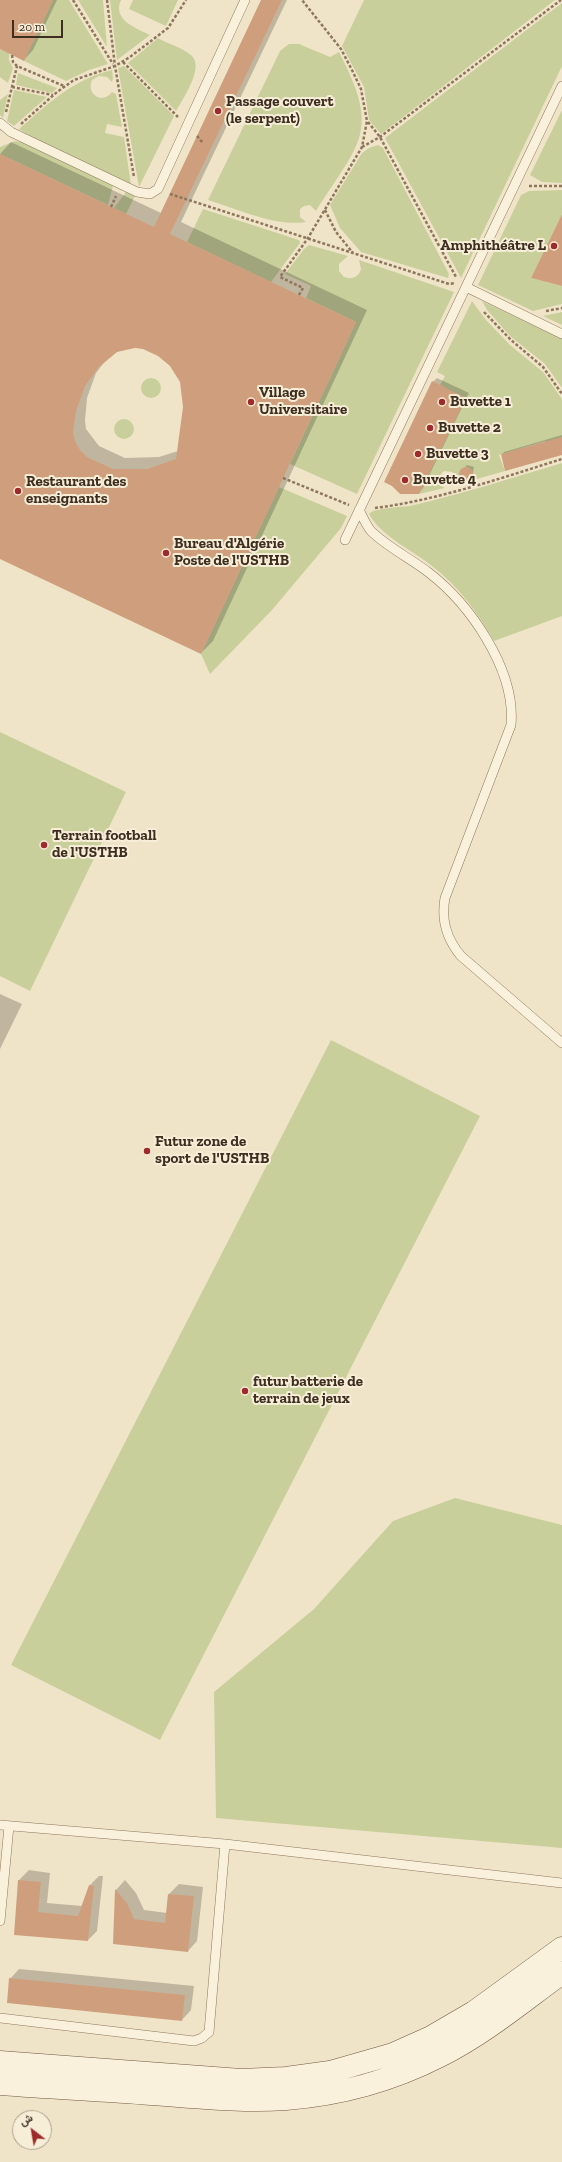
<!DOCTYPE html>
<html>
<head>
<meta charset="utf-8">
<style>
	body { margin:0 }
	#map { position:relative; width:562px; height:2162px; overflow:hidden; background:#f0e4c8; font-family:"Zilla Slab",Vazirmatn,serif }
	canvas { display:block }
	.north { position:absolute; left:12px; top:2110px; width:40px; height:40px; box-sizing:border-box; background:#f7eed8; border:1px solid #ada18e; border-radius:50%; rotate:329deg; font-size:11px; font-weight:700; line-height:16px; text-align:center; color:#3d2e20 }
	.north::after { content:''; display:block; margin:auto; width:14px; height:18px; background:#9e2a2b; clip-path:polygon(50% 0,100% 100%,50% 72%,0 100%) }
	.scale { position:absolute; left:12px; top:20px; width:51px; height:18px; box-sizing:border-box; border:2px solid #3d2e20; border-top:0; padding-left:5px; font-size:12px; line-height:14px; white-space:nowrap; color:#3d2e20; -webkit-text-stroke:3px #f7eed8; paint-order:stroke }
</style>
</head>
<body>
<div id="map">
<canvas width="562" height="2162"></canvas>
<div class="north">ش</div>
<div class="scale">20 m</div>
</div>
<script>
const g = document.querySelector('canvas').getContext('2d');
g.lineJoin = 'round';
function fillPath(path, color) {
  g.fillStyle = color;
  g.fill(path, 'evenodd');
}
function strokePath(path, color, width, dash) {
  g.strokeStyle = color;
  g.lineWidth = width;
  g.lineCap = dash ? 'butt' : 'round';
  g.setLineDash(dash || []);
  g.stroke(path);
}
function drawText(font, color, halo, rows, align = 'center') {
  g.font = font + ' "Zilla Slab",serif';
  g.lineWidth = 4;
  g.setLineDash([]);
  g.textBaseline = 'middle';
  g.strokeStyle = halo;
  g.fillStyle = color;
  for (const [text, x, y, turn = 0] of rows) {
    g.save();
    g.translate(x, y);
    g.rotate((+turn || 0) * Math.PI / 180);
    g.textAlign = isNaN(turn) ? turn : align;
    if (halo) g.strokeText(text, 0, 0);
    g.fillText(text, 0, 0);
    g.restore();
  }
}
const green = new Path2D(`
	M53,0H69L108,64L89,70L66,81L24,61Z
	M78,0H103L107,47Z
	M110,0H121C112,20 136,28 150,35L117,60Z
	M133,0H178L166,26L129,9Z
	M364,0H555L381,134L369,120L364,87L342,46Z
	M562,3V66L461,278L385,138Z
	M158,38C168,44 184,48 192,56C204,68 183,99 176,111L128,63Z
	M289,44H299L330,57L339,52C381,133 360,141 316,211L310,205L304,206L300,209V217L306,222C276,227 237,209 208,200L280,51Z
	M0,49L9,53V60L13,68L8,83L0,77Z
	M124,66L174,116L139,187L118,68Z
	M112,70L113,78L112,82L107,77L99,76L92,80C86,94 102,105 112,92L116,94L122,127L107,124L105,133L124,137L131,185L33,138L19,129C49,103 72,80 112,70Z
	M18,73L57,88L52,93L16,85Z
	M14,90L47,97L14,126L7,121Z
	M8,94L3,118L0,115V100Z
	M562,110V183L542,182L530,175Z
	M15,141L27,143L113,186L108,205L0,154V147Z
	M378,145L383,148L449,274L448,278L361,252L340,228L330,205L362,153L369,148Z
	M562,190V214L531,278L562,286V304L533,311L478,285L521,195L529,191Z
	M126,192L135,196L126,214L114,208Z
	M203,209L299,240L300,243L271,282L187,242Z
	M309,245L348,256L339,264V271L344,277C352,280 359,277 361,269L359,260L454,292L357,494L290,464L356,322L306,298L311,286L285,274L304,249Z
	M472,301L486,320L510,345L543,372L562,399V437L548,450L545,441L499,455L505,471L477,479L472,476V472L468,467L462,468L459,476L456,477L452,472L444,471C437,477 437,485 445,488L419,494L464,400L440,385L445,376L437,372Z
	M482,301L562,339V388L545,364L510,336L487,310Z
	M562,312V325L543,316Z
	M141 388a10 10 0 1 1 20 0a10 10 0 1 1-20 0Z
	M114 429a10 10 0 1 1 20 0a10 10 0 1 1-20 0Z
	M562,463V616L494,641C477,612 459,587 432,566C412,550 382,537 369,514C373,508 402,507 410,506C462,494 512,478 562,463Z
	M279,487L347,516L341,528L272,610L210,674L201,654Z
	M0,732L126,792L30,991L0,976Z
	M331,1040L480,1116L160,1740L11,1665Z
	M455,1498L562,1525V1848L216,1818L214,1692L314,1609L393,1521Z`);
const shadow = new Path2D(`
	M0,0H57L33,50L24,60L0,48Z
	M262,0H287L181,222L367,310L213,641L201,653L0,558V154L11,142L161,213ZM135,347L143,348L159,355L171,365L181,382L184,407L178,451L159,457L125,458L99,446L86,429L85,421L87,398L96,373L106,360L116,352Z
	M437,378L469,393L423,488L419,493L433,382Z
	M562,435V454L502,455L504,452Z
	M467,465L474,467L472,476L469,479H462L460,473Z
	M0,994L22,1004L0,1049Z
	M29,1870L50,1873L47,1903L82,1906L90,1885L99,1876H103L97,1931L88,1940L15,1934L19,1880Z
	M125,1880L136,1893L144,1910L167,1913L169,1894L179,1884L203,1887L197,1941L188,1951L114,1943L116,1890Z
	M19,1969L194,1986L191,2010L182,2020L10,1979Z`);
const building = new Path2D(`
	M0,0H53L24,61L0,49Z
	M261,0H282L170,234L356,322L201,654L0,559V154L154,227ZM135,348L143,349L158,356L170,366L180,382L183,407L176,459L147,469H113L87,457L80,450L75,441L73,433L76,411L85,386L99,367L117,352Z
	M562,214V286L531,278Z
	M432,381L466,398L419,494H400L392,486L384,482Z
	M562,437V455L505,471L501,454Z
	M459 474a7 7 0 1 1 14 0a7 7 0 1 1-14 0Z
	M18,1880L41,1882L38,1912L78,1916L89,1885L94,1886L88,1941L14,1935Z
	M115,1889L127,1903L134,1919L165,1923L168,1894L194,1896L188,1952L113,1944Z
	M9,1978L185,1995L182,2021L7,2003Z`);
const path = new Path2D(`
	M73,0L113,64
	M107,0L115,66L134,177
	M12,55L13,62L17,66L64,86
	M123,62L178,117
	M12,87L53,95
	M6,112L17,66
	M368,122L380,137L456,277
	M21,124L57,92L74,80L115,66L130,57L168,28L186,0
	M197,136L203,143
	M362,147L380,137L561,0
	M529,186H562
	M170,194L449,284L455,283
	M111,207L116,196
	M325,210L336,232L353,253
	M299,295L303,288L280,277L308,238L362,147L367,121L361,89L352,70L341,49L302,0
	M546,311L562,308
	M484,312L511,340L543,367L562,394
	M283,478L349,505
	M375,508C438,500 501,478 562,459`);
const service = new Path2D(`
	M0,123L11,132L137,192L150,194L158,189L245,0
	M466,287L562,334
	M359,510C363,517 366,525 371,531C386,546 411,559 428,572C470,604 516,670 511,725L445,898C441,920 446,938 461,956L562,1043
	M345,540L562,86
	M0,1825L225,1844L562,1883
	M0,1921L9,1826
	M0,2018L194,2041L202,2038L209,2032L225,1844`);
const secondary = new Path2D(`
	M0,2062L241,2080L286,2078L330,2072L393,2054L431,2037L474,2012L562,1948
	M0,2084C50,2088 100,2090 151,2094C196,2097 241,2102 286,2099C339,2095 393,2080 440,2056C484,2034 522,2002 562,1973`);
const markers = [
	[218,111,4,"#9e2a2b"],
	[554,246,4,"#9e2a2b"],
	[251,402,4,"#9e2a2b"],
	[442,402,4,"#9e2a2b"],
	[430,428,4,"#9e2a2b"],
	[418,454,4,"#9e2a2b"],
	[405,480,4,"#9e2a2b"],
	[18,491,4,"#9e2a2b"],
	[166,553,4,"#9e2a2b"],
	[44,845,4,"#9e2a2b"],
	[147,1151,4,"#9e2a2b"],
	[245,1391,4,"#9e2a2b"]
];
const poiNames = [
	["Passage couvert",226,102],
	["(le serpent)",226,119],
	["Amphithéâtre L",546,246,"right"],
	["Village",259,393],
	["Universitaire",259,410],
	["Buvette 1",450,402],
	["Buvette 2",438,428],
	["Buvette 3",426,454],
	["Buvette 4",413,480],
	["Restaurant des",26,482],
	["enseignants",26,499],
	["Bureau d'Algérie",174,544],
	["Poste de l'USTHB",174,561],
	["Terrain football",52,836],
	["de l'USTHB",52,853],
	["Futur zone de",155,1142],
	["sport de l'USTHB",155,1159],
	["futur batterie de",253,1382],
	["terrain de jeux",253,1399]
];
fillPath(green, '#c9cf9b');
fillPath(shadow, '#0003');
fillPath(building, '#cf9f7d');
strokePath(service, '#8d765c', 10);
strokePath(secondary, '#6f573f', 23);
strokePath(path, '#8d765c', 2.5, [3, 2]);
strokePath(service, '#faf1dc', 9);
strokePath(secondary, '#faf1dc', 22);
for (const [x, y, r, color] of markers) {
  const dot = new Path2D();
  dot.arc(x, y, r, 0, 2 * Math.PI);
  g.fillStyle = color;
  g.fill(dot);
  strokePath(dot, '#f7eed8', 1.5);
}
drawText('bold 15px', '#3d2e20', '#f7eed8', poiNames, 'left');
</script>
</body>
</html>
